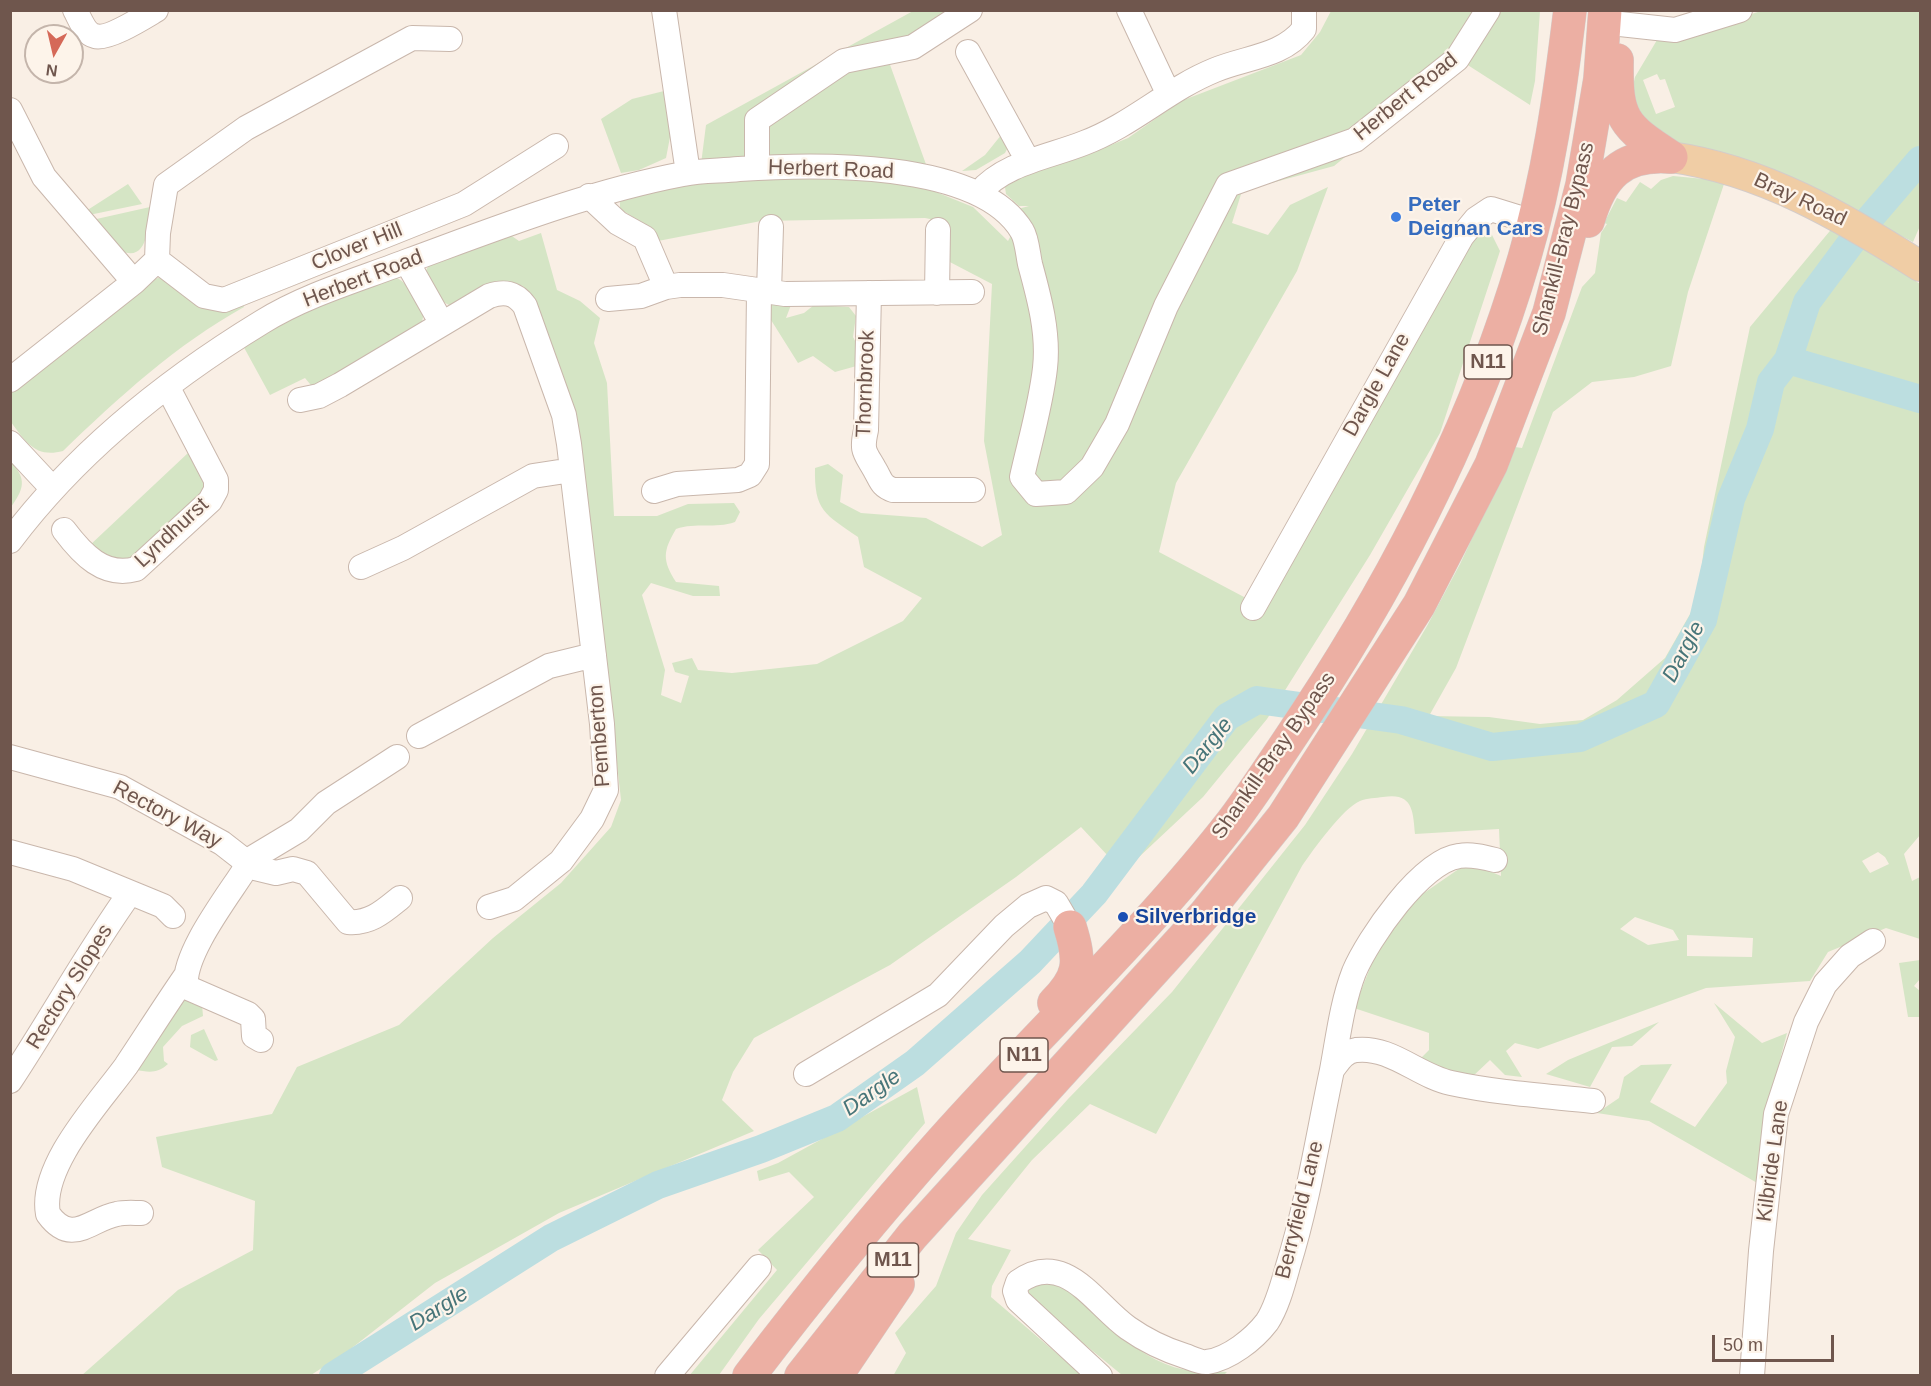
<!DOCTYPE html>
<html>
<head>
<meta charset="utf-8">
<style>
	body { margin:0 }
	#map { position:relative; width:1931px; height:1386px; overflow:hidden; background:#f9efe5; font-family:Arial,sans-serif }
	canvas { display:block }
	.frame { position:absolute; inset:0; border:12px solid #6f564d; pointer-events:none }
	.north { position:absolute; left:24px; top:24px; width:60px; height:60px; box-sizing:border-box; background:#fdf4ea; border:2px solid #c4b5ab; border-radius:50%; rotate:188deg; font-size:16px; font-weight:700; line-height:24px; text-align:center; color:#6f564d }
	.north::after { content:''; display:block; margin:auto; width:21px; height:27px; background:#d56958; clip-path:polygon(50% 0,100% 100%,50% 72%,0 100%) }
	.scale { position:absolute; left:1712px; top:1335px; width:122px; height:27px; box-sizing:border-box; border:3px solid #6f564d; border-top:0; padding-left:8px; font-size:18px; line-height:21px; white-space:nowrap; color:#6f564d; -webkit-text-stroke:4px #fdf4ea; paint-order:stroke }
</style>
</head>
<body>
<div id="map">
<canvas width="1931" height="1386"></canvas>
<div class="frame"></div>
<div class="north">N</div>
<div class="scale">50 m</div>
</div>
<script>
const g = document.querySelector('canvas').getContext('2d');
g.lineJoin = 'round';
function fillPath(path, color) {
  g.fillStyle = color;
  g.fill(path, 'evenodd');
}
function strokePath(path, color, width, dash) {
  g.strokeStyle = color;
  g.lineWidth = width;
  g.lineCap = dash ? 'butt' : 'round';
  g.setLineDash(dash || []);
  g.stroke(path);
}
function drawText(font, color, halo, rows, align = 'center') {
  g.font = font + ' Arial,sans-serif';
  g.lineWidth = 4.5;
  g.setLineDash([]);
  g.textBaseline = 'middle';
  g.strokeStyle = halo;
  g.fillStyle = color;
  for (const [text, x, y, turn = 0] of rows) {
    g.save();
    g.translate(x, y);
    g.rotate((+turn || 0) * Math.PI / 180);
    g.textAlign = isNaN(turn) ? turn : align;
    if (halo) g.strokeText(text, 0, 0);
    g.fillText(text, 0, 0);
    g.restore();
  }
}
const green = new Path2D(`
	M913,11H971L889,62L936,192L973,207L1008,241L1017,224L1018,209L1029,206H1019L1006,194L1005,187L1012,180L1111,145L1128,138L1181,101L1301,55L1320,32L1331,11H1540L1535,81L1530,105L1463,62L1334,166L1242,191L1232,223L1268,235L1290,205L1328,187L1297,271L1176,483L1159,552L1261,606L1468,241L1491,233L1500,251L1440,433L1370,555L1267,719L1203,797L1123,872L1081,827L1016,877L890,965L754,1038L733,1072L722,1100L754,1131L559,1213L435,1283L348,1351L311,1375L81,1376L178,1290L253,1250L255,1201L162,1167L156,1137L272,1114L297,1067L399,1025L493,938L561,883L611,827L621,800L608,682L532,309L523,286C492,276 477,292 451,306C437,300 431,286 425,273L430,262L506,232L519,241L541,233L557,290L580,301L600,318L594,343L607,383L614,516H657L688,504L734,503L740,512L735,522C715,529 696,522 676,529C663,551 662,560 676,582L719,586L720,596H693L651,583L642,595L665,670L661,695L681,703L689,676L675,672L672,663L692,658L698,670L732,673L817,664L903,621L922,598L864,567L858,537C825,514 814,511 815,468L828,464L843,475L840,502L861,513L926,518L982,547L1002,535L984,441L992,284L946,260L945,222L925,218L761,221L658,241L653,229L620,209V196L701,164L706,125Z
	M1761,11H1920V226L1913,242L1794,180L1747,160L1678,143L1640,119L1631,94L1635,77L1657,40L1668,41ZM1657,74L1660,80L1665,79L1675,107L1656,114L1643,80Z
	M668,90L671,132L666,158L639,170L621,173L601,119L632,99Z
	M1002,134L1007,149L1005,153L976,170L962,171L985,155Z
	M1673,176L1725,181L1688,292L1671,366L1634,377L1592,382L1553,412L1456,668L1429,716L1489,717L1540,724L1583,720L1617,700L1665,658L1698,600L1704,547L1750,327L1834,226L1920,284V835L1904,854L1912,881L1920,877V939L1886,928L1828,952L1810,981L1706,988L1538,1049L1515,1043L1506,1051L1522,1077L1505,1075L1490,1060L1471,1078L1417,1062L1429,1050V1033L1354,1008L1380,943L1411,902L1463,866L1482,868L1501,876L1499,829L1415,834C1413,811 1413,792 1383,797C1376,798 1367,798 1360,801C1343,808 1313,850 1302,866L1156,1134L1090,1104L1032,1160L968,1239L1011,1250L992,1286L991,1297L1082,1375L893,1376L906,1353L895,1333L936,1286L956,1233L982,1195L1068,1099L1172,992L1305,825L1352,754L1427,626L1460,564L1515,447L1522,448L1582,287L1595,273L1601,233L1607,224L1604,223L1617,198L1626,202L1640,182L1651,189L1661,180ZM1878,852L1885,857L1889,864L1870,873L1862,861ZM1635,917L1673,930L1679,940L1648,945L1620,929ZM1687,935L1753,938L1752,957L1687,956Z
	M128,184L142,204L89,215L86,211Z
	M150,207C148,224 149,263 121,251L92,220Z
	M393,276C410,283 416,298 424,313L421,326L315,390L305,378L270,395L241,342L257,332Z
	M160,277L243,302L244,307C177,344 118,398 63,451C36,458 26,443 11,422L10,392L147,283Z
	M775,301L791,305L786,318L804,313L814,305L849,307L856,316L853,337L860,350V365L835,372L813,356L798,363L766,312Z
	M188,453L205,479V493L146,550L121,564L89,546Z
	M11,462C27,479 24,489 11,507Z
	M1920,960V979L1914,986L1920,991V1017H1908L1899,963Z
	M177,997L202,1005L203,1016L182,1026L163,1047L164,1061L168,1064C157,1074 149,1072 135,1070Z
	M1714,1003L1762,1043L1787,1033L1767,1110L1759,1184L1649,1121L1597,1113L1619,1098L1624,1077L1641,1065L1672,1064L1650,1102L1695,1127L1727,1083L1726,1071L1735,1037Z
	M1659,1022L1632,1046L1612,1047L1590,1087L1546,1074L1568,1060Z
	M204,1029L218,1060L215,1061L190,1047L191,1035Z
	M917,1087L925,1123L759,1319L719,1375L689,1376L777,1270L758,1250L814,1197L789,1172L759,1181L757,1171L778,1163Z
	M1064,1280C1101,1316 1140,1366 1194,1371C1205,1372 1216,1371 1227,1372L1223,1376L1122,1375L1028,1298L1029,1286Z`);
const river = new Path2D(`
	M1788,360L1920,399
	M333,1376L551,1238L658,1185L761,1149L837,1118L915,1063L1030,962L1094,894L1227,717L1257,700L1401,720L1492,747L1580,738L1656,704L1703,620L1731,499L1760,429L1771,382L1788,360L1807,302L1865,224L1920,160`);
const minor = new Path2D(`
	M75,10C80,19 85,34 95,36C108,40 144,17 156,10
	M664,10L688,173
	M1129,10L1168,93
	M1620,24L1675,30L1740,10
	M968,52L1028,161
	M10,110L44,177L134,282L10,380
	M757,168V120L844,61L913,47L970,10
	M979,193C1004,163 1049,157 1084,143C1132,125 1168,89 1215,70C1246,57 1282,57 1304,29V10
	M589,196L618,223L645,238L666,287
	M157,260L158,233L166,185L246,128L412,38L450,39
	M407,262L442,324
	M134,282L157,260L204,296L224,300L464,204L556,146
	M769,292L771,227
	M869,293L866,430C861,452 865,452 875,470C881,480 881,486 893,490H973
	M937,293L938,230
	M608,299L641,296L666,287L680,285H723L785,294L972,292
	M300,400L319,396L340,385L489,296C504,291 515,292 525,306L564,415L569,444L602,724L606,790L592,819L561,861L514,899L489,907
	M10,443L52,488
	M654,491L677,484L738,480L750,475L757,464L759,291
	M64,530C82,554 104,578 136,569L210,501L216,490V480L168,388
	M10,541C77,452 167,380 262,322C307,294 361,279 410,260C500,227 589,192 683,174C701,170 721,171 739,169C812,164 979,159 1022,231C1027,239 1028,255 1030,264C1039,297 1049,333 1045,368C1041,404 1030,441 1022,477L1036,494L1066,492L1092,467L1117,424L1166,306L1228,185L1355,140L1457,59L1488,10
	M361,567L403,548L533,476L572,470
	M1253,608L1462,236L1476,219L1491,209L1533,222
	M419,736L549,666L594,655
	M10,757L120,787L222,843L240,857L247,866
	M10,852L73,869L163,906L173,916
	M244,863L299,830L326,803L397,757
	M261,1040L254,1036L253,1019L248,1014L186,987C182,954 229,895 247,866L276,873L293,869L307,873L348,922C370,924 384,911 400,898
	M1332,1070C1338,1038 1342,1003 1354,972C1368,939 1421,861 1459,856C1471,854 1483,857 1495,860
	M806,1074L938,995L1004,926L1028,906L1046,898L1056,903L1070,927
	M10,1081C51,1019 87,953 130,893
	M141,1213C134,1213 125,1212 117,1214C90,1219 72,1247 48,1214C39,1166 100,1102 126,1066C146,1036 165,1006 185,977
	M667,1376L759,1267
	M1100,1376L1018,1300L1015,1291L1018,1282C1065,1248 1095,1305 1128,1328C1145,1340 1166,1350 1185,1356C1191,1358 1201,1363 1207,1362C1229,1359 1254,1339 1267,1322C1277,1307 1283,1284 1288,1266C1308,1202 1318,1136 1332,1070C1339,1061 1343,1052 1356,1050C1391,1046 1418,1076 1451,1083C1497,1093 1546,1096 1593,1101
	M1752,1376L1761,1251L1776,1114L1806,1022L1825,984L1850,956L1873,941`);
const major = new Path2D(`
	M1671,157C1763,170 1843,217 1920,266`);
const highway = new Path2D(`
	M1617,60C1616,119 1623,126 1671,157
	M1588,221C1601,176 1622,153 1671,157
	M1054,1003C1080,977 1081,962 1070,927
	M749,1376C810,1296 874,1217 941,1142C1037,1034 1143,936 1232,822C1258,787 1282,750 1306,714C1399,573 1476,422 1524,259C1548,178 1560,94 1570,10
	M801,1376L912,1236L1205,914L1283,817L1419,605L1491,465L1549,313L1582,185L1600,79L1605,10
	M836,1376L898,1284`);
const markers = [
	[1396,217,6,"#3f7fe0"],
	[1123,917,6,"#1a4fb4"]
];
const shields = [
	[1488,362,48],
	[1024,1055,48],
	[893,1260,51]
];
const shieldNames = [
	["N11",1488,362],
	["N11",1024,1055],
	["M11",893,1260]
];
const streetNames = [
	["Herbert Road",1406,97,-39],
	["Herbert Road",831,170,2],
	["Bray Road",1800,200,25],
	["Shankill-Bray Bypass",1564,239,-76],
	["Clover Hill",357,247,-22],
	["Herbert Road",363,279,-21],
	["Thornbrook",866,384,-88],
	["Dargle Lane",1377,385,-61],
	["Lyndhurst",172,533,-43],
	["Pemberton",600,736,-94],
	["Shankill-Bray Bypass",1274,756,-55],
	["Rectory Way",167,815,28],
	["Rectory Slopes",70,987,-58],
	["Kilbride Lane",1773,1161,-82],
	["Berryfield Lane",1300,1210,-76]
];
const shopNames = [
	["Peter",1408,205],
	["Deignan Cars",1408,229]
];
const transitNames = [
	["Silverbridge",1135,917]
];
const waterNames = [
	["Dargle",1684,652,-62],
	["Dargle",1208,746,-51],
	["Dargle",872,1093,-35],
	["Dargle",439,1309,-32]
];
fillPath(green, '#d5e5c5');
strokePath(river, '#bcdee0', 28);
strokePath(minor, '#c9b7ac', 26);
strokePath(major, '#d4ccca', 32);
strokePath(highway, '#d4ccca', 34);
strokePath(minor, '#fff', 24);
strokePath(major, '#f0cda5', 30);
strokePath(highway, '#ecafa3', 33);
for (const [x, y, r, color] of markers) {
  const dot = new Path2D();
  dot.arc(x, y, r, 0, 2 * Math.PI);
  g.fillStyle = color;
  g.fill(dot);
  strokePath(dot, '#fdf4ea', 2);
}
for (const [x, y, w] of shields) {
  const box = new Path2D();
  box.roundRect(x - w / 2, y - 17, w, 34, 4.5);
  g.fillStyle = '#fdf4ea';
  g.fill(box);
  strokePath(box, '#6f564d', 1.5);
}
drawText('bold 20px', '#6f564d', null, shieldNames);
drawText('21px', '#6f564d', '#fdf4ea', streetNames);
drawText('bold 21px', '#366cbe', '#fdf4ea', shopNames, 'left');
drawText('bold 21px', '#164399', '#fdf4ea', transitNames, 'left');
drawText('italic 22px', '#477579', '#fdf4ea', waterNames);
</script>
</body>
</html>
